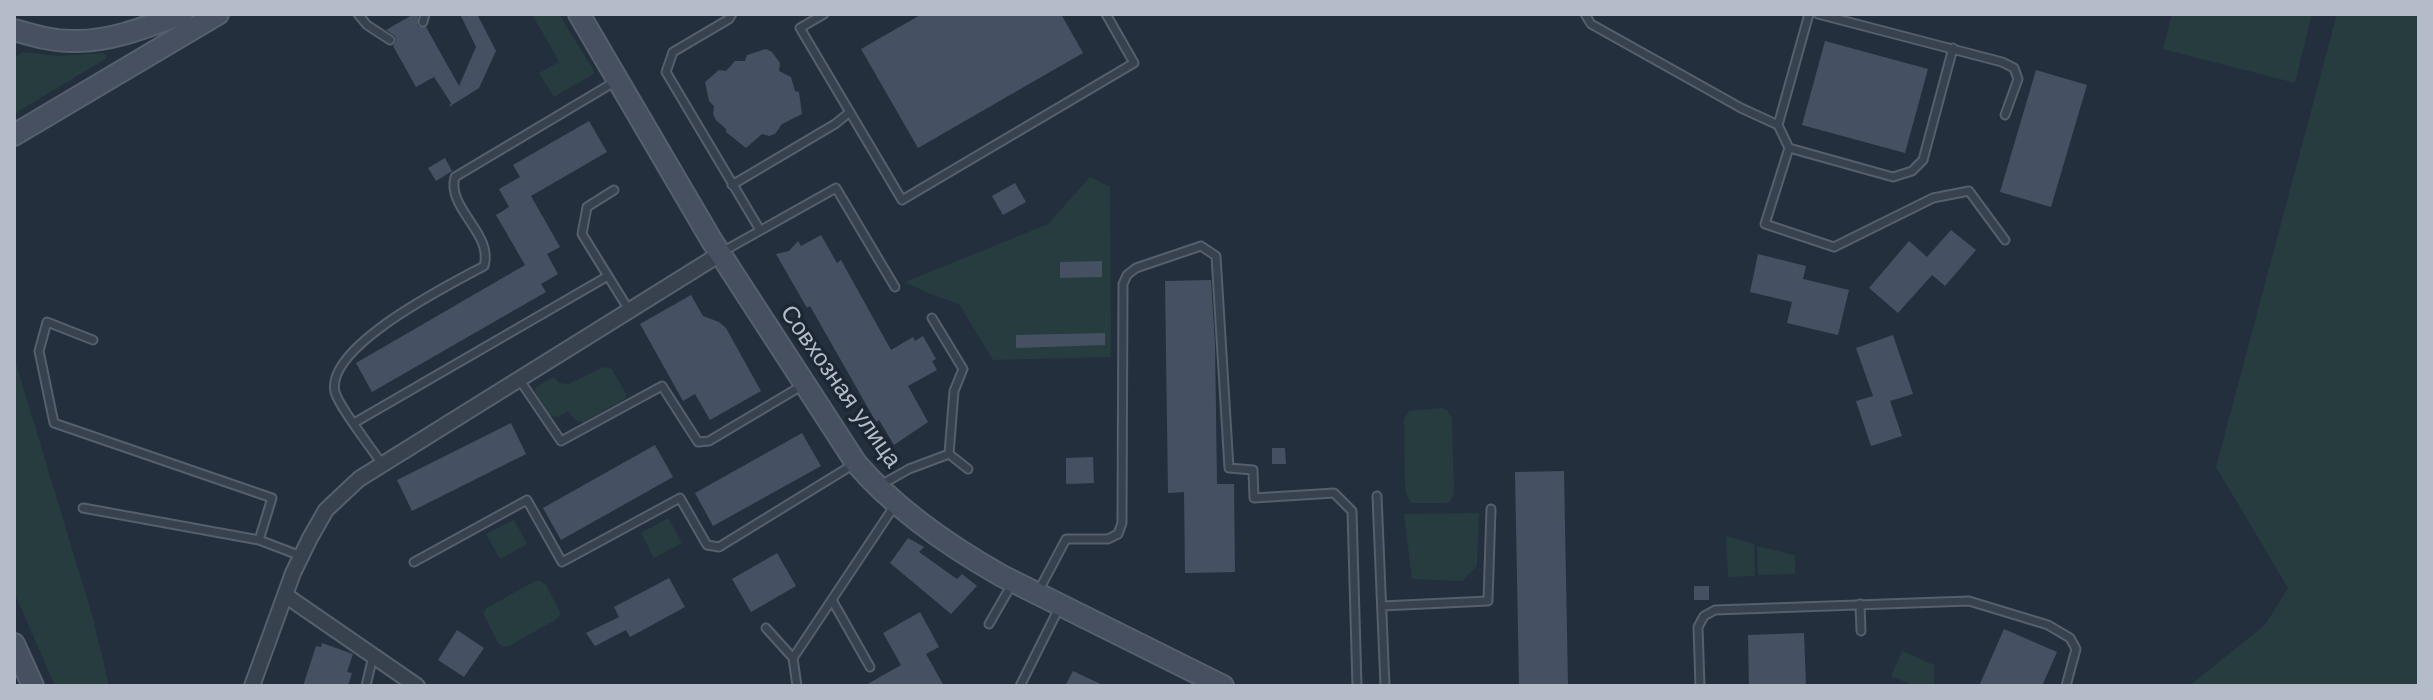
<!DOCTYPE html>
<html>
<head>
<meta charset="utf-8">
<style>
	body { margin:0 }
	#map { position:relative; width:2433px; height:700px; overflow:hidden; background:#242f3e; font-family:Arial,sans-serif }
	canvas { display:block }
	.frame { position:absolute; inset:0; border:16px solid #b4bcc9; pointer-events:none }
</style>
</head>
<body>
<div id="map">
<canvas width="2433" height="700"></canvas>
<div class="frame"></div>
</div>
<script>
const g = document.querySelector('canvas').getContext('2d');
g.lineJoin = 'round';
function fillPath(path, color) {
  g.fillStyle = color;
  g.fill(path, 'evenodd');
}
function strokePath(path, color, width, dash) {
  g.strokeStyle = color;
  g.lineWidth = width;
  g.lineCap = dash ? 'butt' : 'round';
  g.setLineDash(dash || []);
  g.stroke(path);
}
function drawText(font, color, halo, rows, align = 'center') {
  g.font = font + ' Arial,sans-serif';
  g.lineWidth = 7;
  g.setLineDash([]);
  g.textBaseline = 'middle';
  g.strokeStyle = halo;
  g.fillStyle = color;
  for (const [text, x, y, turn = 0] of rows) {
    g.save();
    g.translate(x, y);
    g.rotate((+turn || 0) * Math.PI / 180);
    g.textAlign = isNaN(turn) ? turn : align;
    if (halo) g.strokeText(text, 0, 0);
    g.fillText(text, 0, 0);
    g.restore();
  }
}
const green = new Path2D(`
	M532,14H559L595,73L554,97L539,73L559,62Z
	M2172,14H2312L2295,83L2163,49Z
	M2337,14H2419V686H2189L2265,625L2288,588L2216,467Z
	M23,52L59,56L104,53L107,58L14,114V58Z
	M1090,177L1110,187L1111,357L993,360L959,304L930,294L905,282L1048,224Z
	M14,357L93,618L109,686H55L14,592Z
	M604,367L612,369L626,394L625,399L583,422L575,420L568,411L558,417L550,416L535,391L536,387L554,377L560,383L568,384Z
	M1442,408L1447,410L1452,418L1454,493L1450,502L1444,503H1411L1406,494L1405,484L1404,419L1409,411Z
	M1479,513L1477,566L1462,581L1412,579L1404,514Z
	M668,518L682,543L654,558L641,533Z
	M514,520L527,544L500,559L486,534Z
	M1726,536L1754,544L1755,576L1728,577Z
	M1757,546L1795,555V574L1758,575Z
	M535,581H541L546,585L561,614L557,619L509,646L503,647L498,643L483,613L487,608Z
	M1902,651L1934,665V686H1915L1891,676Z`);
const building = new Path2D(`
	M414,14H418V26L426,27L459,86L476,47L460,14H477L496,51L479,88L449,107L451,103L434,77L416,87L393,46L396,41L395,36L386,30Z
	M922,14H1061L1083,53L918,148L861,49Z
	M1825,41L1928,69L1905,153L1802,125Z
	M766,49L772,52L780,63L779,71L791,77L795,91L799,92L802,114L782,124L775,134L769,136L762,134L746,148L726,132V129L716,120L713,114L714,106L709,101L705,82L719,70L726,71L735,61H745L747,55Z
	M2036,70L2087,85L2051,207L2000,192Z
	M589,121L607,152L531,196L560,247L547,254L558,274L541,284L546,292L372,392L356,363L525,265L496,215L509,207L499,189L520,177L513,165Z
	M445,158L452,171L436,181L428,168Z
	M1015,183L1026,202L1003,215L992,196Z
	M1951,230L1976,250L1945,286L1932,275L1898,313L1869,288L1909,241L1927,257Z
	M821,235L837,263L841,260L891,350L913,337L915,341L923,336L936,359L932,361L937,370L908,386L928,422L894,445L879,420L876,422L810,306L807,308L776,254L789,251L798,241L801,246Z
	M1758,254L1806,266L1803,279L1849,290L1838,335L1787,323L1792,302L1750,292Z
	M1102,261V277L1060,278V262Z
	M1211,280L1215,343L1217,484H1234L1235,572L1185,573L1184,492L1168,493L1165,281Z
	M691,295L703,316L719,322L726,328L761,391L710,420L695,394L683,401L640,324Z
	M1105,333V345L1016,348V335Z
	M1893,335L1913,394L1890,401L1902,436L1871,446L1856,401L1873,396L1856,348Z
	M511,423L526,454L412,511L397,480Z
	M802,433L821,466L713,526L695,493Z
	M655,445L673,477L561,540L543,508Z
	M1272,448H1285L1286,464H1272Z
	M1093,457L1094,483L1066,484V458Z
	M1564,471L1568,686L1519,684L1515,472Z
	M908,538L924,547L919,552L957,579L962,574L977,586L951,614L890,563Z
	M777,553L796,586L751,612L732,579Z
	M669,578L685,607L630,637L626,630L595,646L586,633L619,617L614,607Z
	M1694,586H1709V600H1694Z
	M920,612L939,647L926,654L944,686H864L901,665L883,633Z
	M2004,629L2057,652L2042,686H1979Z
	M457,630L484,648L464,677L438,660Z
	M1804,633L1806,686H1749L1748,635Z
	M322,643L353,654L347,672L352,673L348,686H303L316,646L321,647Z
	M1073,671L1105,686H1065Z`);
const lane = new Path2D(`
	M358,14L367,25L390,40
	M732,14L729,19L673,52L666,72L760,230
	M824,14L800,28L902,200L1134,63L1106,14
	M1585,14L1591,24L1741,108L1778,125L1789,148L1765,224L1834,247L1933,198L1969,191L2005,240
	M1818,14L2002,62L2014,68L2018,79L2005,115
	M423,22L425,14
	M1778,125L1809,14
	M1789,148L1893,177L1912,171L1923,160L1953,48
	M732,185L835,124L850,112
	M614,190L587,207L582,234L629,310
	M722,252L836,188L895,287
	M932,318L963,369L954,391L949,454
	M93,340L47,322L39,351L54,423L272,498L259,540
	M519,379L561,441L662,386L698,442L709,441L803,385
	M354,423L608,276
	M382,464C372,449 339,407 335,392C325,346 451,284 484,266C494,234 446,208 455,177L616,81
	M879,486L909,469L949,454L968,469
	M1377,496L1385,686
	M83,508L259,540L301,556
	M414,562L527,500L562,562L680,498L707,545L719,547L854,464
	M1039,590L1066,539H1108L1118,534L1122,523L1123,284L1127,275L1136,268L1201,246L1216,256L1229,468L1253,470L1254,498L1334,493L1352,511L1357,686
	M832,600L870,667
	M1860,604L1861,631
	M1382,606L1488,601L1491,509
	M989,624L1012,584
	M766,628L793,658
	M366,686L373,656
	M797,686L793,658L895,505
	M1020,686L1060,606
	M1700,686L1698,627L1704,616L1715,610L1969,601L2048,625L2070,638L2076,649L2066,686`);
const street = new Path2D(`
	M285,595L417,686
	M252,686L293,573L310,538L326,510L359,479L720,254`);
const secondary = new Path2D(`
	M579,14L712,241L856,463C896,510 949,546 1002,576L1223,686
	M14,30C35,36 55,42 77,41C113,41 149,26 182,14
	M14,135L218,14
	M14,644L33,686`);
const streetNames = [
	["Совхозная улица",840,387,55]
];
fillPath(green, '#263c3f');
fillPath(building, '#455162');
strokePath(lane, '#565f6c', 11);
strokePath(street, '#565f6c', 18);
strokePath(secondary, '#565f6c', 24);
strokePath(lane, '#38414e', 7);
strokePath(street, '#38414e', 14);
strokePath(secondary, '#465061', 20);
drawText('24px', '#b4bcc9', '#1d2633', streetNames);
</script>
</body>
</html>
